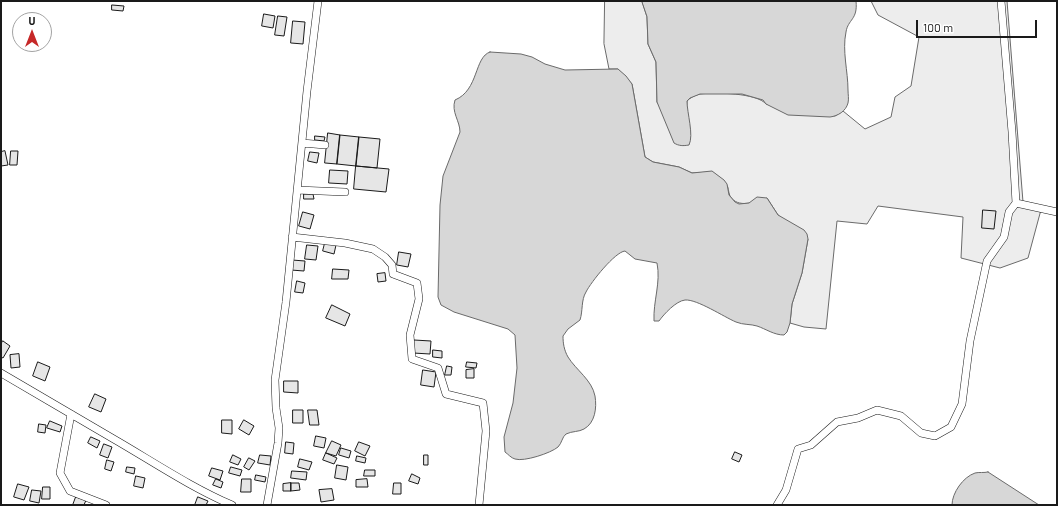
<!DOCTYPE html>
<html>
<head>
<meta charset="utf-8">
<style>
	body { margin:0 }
	#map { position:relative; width:1058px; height:506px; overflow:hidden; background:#fff; font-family:Barlow,sans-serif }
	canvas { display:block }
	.frame { position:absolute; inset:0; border:2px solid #1a1a1a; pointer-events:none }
	.north { position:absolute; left:12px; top:12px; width:40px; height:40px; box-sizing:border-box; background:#fff; border:1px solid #a3a3a3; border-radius:50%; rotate:0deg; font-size:11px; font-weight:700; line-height:16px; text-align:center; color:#1a1a1a }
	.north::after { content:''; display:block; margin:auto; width:14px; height:18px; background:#c62828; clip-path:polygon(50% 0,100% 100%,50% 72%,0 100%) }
	.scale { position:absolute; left:916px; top:20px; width:121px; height:18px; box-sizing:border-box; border:2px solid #1a1a1a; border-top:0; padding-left:5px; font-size:12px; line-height:14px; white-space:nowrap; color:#1a1a1a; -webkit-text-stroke:3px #fff; paint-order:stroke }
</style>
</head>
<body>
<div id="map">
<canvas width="1058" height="506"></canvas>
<div class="frame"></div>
<div class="north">U</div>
<div class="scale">100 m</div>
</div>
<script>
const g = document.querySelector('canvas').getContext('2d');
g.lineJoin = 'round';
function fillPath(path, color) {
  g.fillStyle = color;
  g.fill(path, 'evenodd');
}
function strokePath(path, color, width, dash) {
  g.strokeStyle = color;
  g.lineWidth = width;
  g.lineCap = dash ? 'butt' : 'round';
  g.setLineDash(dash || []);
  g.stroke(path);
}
const green = new Path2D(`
	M605,1H642L647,17L648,44L656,62L657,102L684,146L687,101C690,98 695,95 700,94C715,92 757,93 766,104L835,116L843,111L865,129L891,117L895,97L911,86L919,37L878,15L871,1H1007L1023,202L1042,206L1028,258L1000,268L961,258L963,217L878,206L867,224L837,221L826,329L804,327L790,323L792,304L802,273L808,239L778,215L767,198C755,202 738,209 730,196C728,192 729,187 726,184C723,179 716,175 712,172L692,173L679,167L653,162L645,157L632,84L618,69H609L604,44Z`);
const water = new Path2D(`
	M642,1H856C858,20 848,19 846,32C842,51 848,71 848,90C848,94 849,99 848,103C846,111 838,116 830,117L788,115L766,104L763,100L742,94H700L690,98L687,101C687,113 694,135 689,145C683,146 679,146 674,143L657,102L656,62L648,44L647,17Z
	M490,52L521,54L532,57L545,64L565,70L618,69L626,76L632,84L645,157L653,162L679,167L692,173L712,171L724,180L727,184L729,195L735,202L739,204L749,203L757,197L767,198L778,215L804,230L807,234L808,239L802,273L792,304L790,323L787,332L784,335C774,335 766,329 757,326C751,324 743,325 736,322C724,317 697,299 685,300C676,301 664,314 659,321H654C653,301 661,283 657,263L635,259L625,251C615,252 591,282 586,292C581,300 583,311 580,320L568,329L563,336C563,343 564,350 568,357C576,370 592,380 595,396C597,408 595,423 584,429C579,432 572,431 566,434C562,437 562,443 558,447C551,453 524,462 515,459C511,458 508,454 505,452L504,437L513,403L517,368L515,335L508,329L454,312L441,305L438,297L440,205L443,176L460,132C460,121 451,112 455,100C479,90 474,57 490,52Z
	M988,472L1039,505H952C952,493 963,477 975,473C979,472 984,473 988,472Z`);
const building = new Path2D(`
	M112,5L124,6L123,11L112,10Z
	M264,14L275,16L273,28L262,26Z
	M278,16L287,17L284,36L275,35Z
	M293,21L305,22L303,44L291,43Z
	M328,133L340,135L337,164L325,163Z
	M340,135L359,137L356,166L337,164Z
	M315,136L325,137L324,141L315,140Z
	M359,137L380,139L377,168L356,166Z
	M5,151L8,165L1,166V152Z
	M11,151H18L17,165H10Z
	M310,152L319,153L317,163L308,161Z
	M356,166L389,169L386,192L354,189Z
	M330,170L348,171L347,184L329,183Z
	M304,194H313L314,199H304Z
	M983,210L996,211L994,229L982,228Z
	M303,212L314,215L310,229L299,226Z
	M325,243L336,245L334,254L323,251Z
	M307,245L318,246L316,260L305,259Z
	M399,252L411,254L408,267L397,265Z
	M292,260L305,261L304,271L291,270Z
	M333,269L349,270L348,279H332Z
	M385,273L386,281L378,282L377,274Z
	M297,281L305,283L303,293L295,292Z
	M332,305L350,314L345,326L326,318Z
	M414,340L431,341L430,354L413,353Z
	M3,341L10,346L3,358L1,357V344Z
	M433,350L442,351V358L433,357Z
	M19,354L20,367L11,368L10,355Z
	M38,362L50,367L45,381L33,376Z
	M467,362L477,363L476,368L466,367Z
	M447,366L452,367L451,375H445Z
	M474,369V378H466V370Z
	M423,370L436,372L434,387L421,385Z
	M284,381H298V393L284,392Z
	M95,394L106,399L101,412L89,407Z
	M293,410H303V423H293Z
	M308,410H317L319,425H310Z
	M222,420H232V434L222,433Z
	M244,420L254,426L249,435L239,429Z
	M50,421L62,426L60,432L47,428Z
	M39,424L46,425L45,433L38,432Z
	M316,436L326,438L324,448L314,446Z
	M91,437L100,441L97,448L88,443Z
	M332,441L341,445L336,456L326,453Z
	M286,442L294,443L293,454L285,453Z
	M359,442L370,446L365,456L355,451Z
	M104,444L112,447L108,458L100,455Z
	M341,448L351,451L349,458L339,455Z
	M735,452L742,455L739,462L732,459Z
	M326,453L337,458L334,464L323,460Z
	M233,455L241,459L238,465L230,462Z
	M260,455L271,456L270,465L258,463Z
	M424,455H428V465H424Z
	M357,456L366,458L365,463L356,461Z
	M249,458L255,461L249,470L244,467Z
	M300,459L312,462L309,470L298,467Z
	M107,460L114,462L111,471L105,469Z
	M337,465L348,467L346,480L335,478Z
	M127,467L135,468L134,474L126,472Z
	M231,467L242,470L240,476L229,473Z
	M212,468L223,471L220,480L209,476Z
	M365,470H375V476H364Z
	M292,471L307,472L306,480L291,478Z
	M412,474L420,478L418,484L409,481Z
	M256,475L266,477L265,482L255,480Z
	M136,476L145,478L143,488L134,486Z
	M216,479L223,482L221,488L213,485Z
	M242,479H251V492H241Z
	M367,479L368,487H356V480Z
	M291,483V491H283V484Z
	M291,483H299L300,490L291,491Z
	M394,483H401V494H393Z
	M18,484L29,487L24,500L14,497Z
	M43,487H50V499H42Z
	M332,489L334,500L321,502L319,490Z
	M32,490L41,491L39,503L30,501Z
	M76,497L86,500L84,505H73Z
	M198,497L208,501L206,505H195Z`);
const street = new Path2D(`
	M302,143L325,145
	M297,190L345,192
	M1016,203L1057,212
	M292,237L345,243L373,249L385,257L392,265L393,274L417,283L419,299L410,335L412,359L438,368L446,394L483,403L486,431L479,505
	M1,373C38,395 75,416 112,438C152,461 190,487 232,505
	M71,414L60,473L70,491L106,505
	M267,505L278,443L279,428L276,408L275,380L286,302L307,91L318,1
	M777,505L786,490L798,449L811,445L837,422L858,418L877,410L901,416L921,433L935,436L951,427L962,404L970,341L987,261L1004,237L1009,212L1016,203L1012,132L1001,1`);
fillPath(green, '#ededed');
strokePath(green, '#6a6a6a', 1);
fillPath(water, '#d7d7d7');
strokePath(water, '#6a6a6a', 1);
fillPath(building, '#e6e6e6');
strokePath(building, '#1a1a1a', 1);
strokePath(street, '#1a1a1a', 8);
strokePath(street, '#fff', 7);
</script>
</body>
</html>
